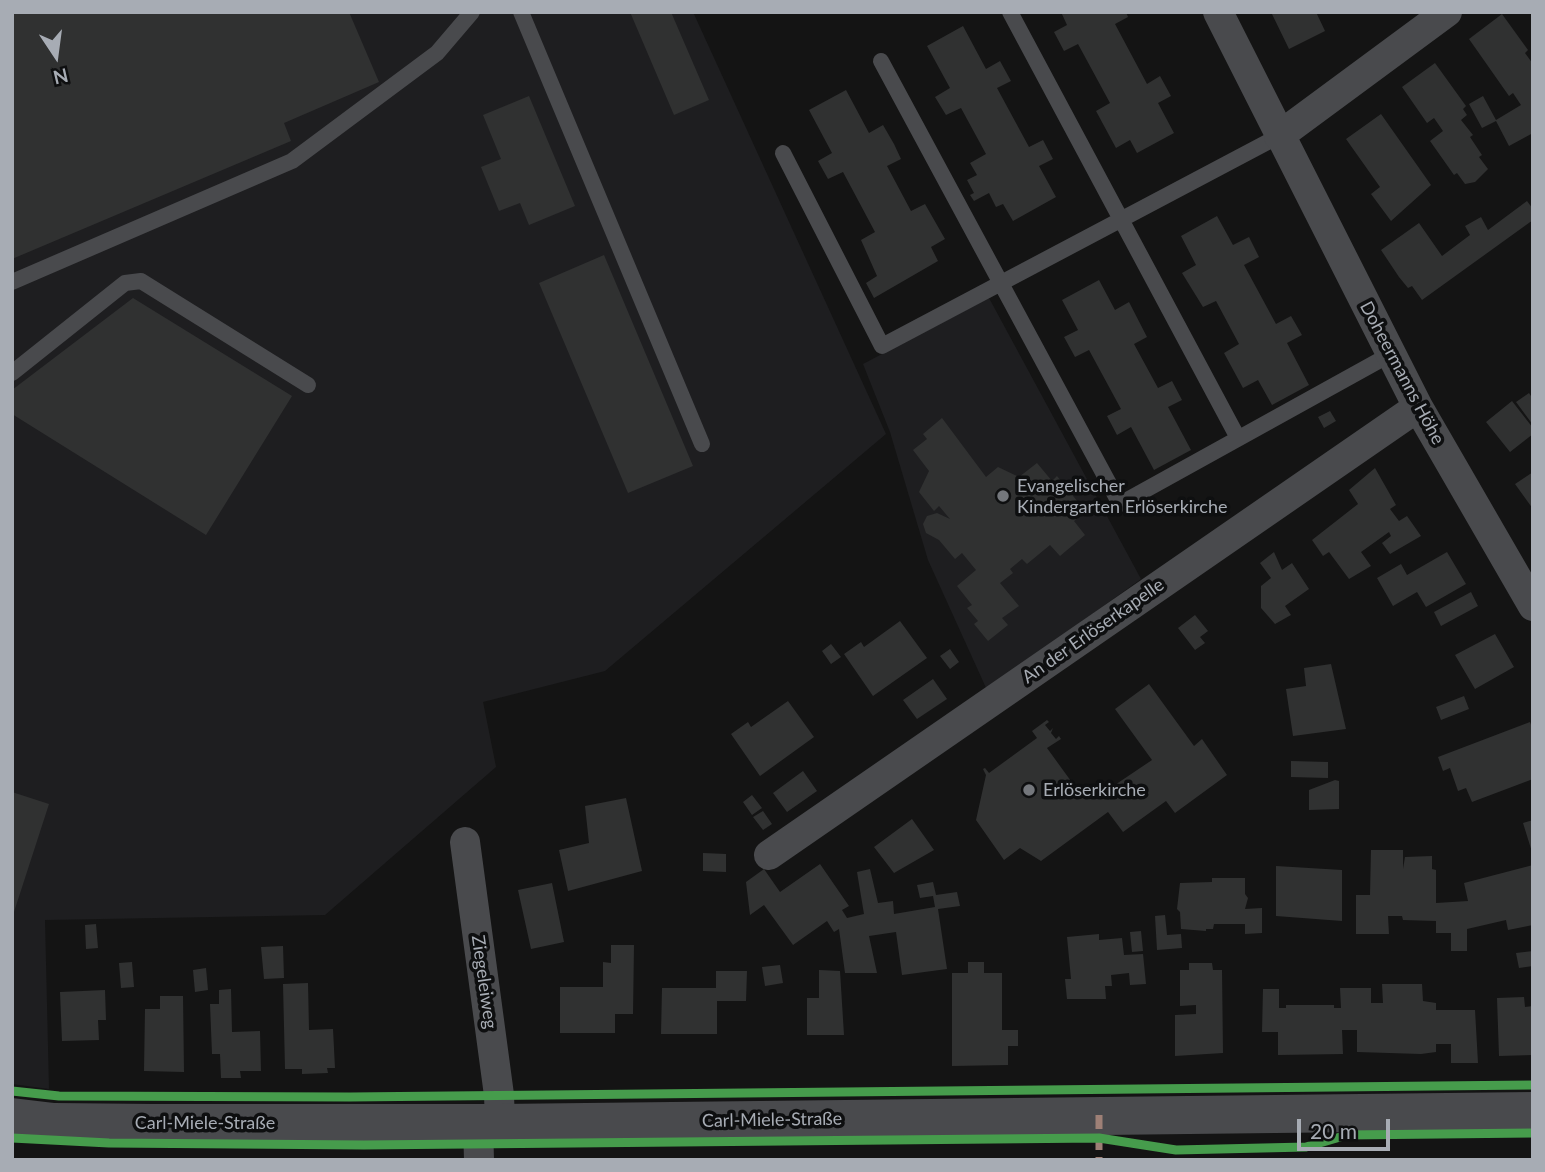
<!DOCTYPE html>
<html>
<head>
<meta charset="utf-8">
<style>
	body { margin:0 }
	#map { position:relative; width:1545px; height:1172px; overflow:hidden; background:#141414; font-family:Lato,sans-serif }
	canvas { display:block }
	.frame { position:absolute; inset:0; border:14px solid #a7acb4; pointer-events:none }
	.north { position:absolute; left:21px; top:21px; width:70px; height:70px; -webkit-text-stroke:5px #0e0f10; paint-order:stroke; rotate:167deg; font-size:19px; font-weight:700; line-height:28px; text-align:center; color:#a7acb4 }
	.north::after { content:''; display:block; margin:auto; width:24px; height:32px; background:#a7acb4; clip-path:polygon(50% 0,100% 100%,50% 72%,0 100%) }
	.scale { position:absolute; left:1297px; top:1119px; width:93px; height:32px; box-sizing:border-box; border:4px solid #a7acb4; border-top:0; padding-left:9px; font-size:21px; line-height:24px; white-space:nowrap; color:#a7acb4; -webkit-text-stroke:5px #0e0f10; paint-order:stroke }
</style>
</head>
<body>
<div id="map">
<canvas width="1545" height="1172"></canvas>
<div class="frame"></div>
<div class="north">N</div>
<div class="scale">20 m</div>
</div>
<script>
const g = document.querySelector('canvas').getContext('2d');
g.lineJoin = 'round';
function fillPath(path, color) {
  g.fillStyle = color;
  g.fill(path, 'evenodd');
}
function strokePath(path, color, width, dash) {
  g.strokeStyle = color;
  g.lineWidth = width;
  g.lineCap = dash ? 'butt' : 'round';
  g.setLineDash(dash || []);
  g.stroke(path);
}
function drawText(font, color, halo, rows, align = 'center') {
  g.font = font + ' Lato,sans-serif';
  g.lineWidth = 7;
  g.setLineDash([]);
  g.textBaseline = 'middle';
  g.strokeStyle = halo;
  g.fillStyle = color;
  for (const [text, x, y, turn = 0] of rows) {
    g.save();
    g.translate(x, y);
    g.rotate((+turn || 0) * Math.PI / 180);
    g.textAlign = isNaN(turn) ? turn : align;
    if (halo) g.strokeText(text, 0, 0);
    g.fillText(text, 0, 0);
    g.restore();
  }
}
const built = new Path2D(`
	M12,12H693L886,434L605,671L483,702L496,767L325,915L45,920L49,1089L12,1084Z
	M989,298L1141,579L987,690L928,560L890,432L863,364Z`);
const building = new Path2D(`
	M12,12H349L379,82L284,123L291,141L12,259Z
	M630,12H671L709,100L674,115Z
	M1061,12H1126L1128,17L1115,24L1147,84L1160,76L1171,96L1158,103L1174,133L1137,153L1130,140L1116,148L1096,111L1110,103L1078,44L1064,51L1054,32L1067,25Z
	M1271,12H1316L1325,31L1289,49Z
	M1502,14L1528,50L1525,53L1533,64V133L1509,146L1496,121L1482,128L1469,104L1483,96L1496,120L1521,105L1513,93L1509,96L1469,39Z
	M963,26L986,69L1000,61L1011,81L997,88L1029,147L1043,140L1053,159L1039,166L1056,197L1013,221L1003,204L996,207L989,193L974,201L970,195L974,193L967,180L977,175L970,163L986,154L961,108L946,115L935,97L950,88L927,46Z
	M1435,63L1466,106L1463,109L1467,115L1461,120L1473,135L1470,137L1482,155L1479,157L1488,169L1475,182L1465,184L1457,173L1454,175L1430,141L1443,131L1434,118L1427,123L1402,87Z
	M846,90L869,133L883,125L894,144L901,159L887,166L911,211L925,204L945,239L931,247L938,261L874,298L866,283L877,276L861,240L875,232L843,172L828,179L818,161L832,153L809,110Z
	M529,96L575,206L529,225L520,203L499,211L481,167L501,159L483,115Z
	M1381,114L1431,185L1391,221L1371,194L1380,187L1346,139Z
	M1527,201L1533,209V220L1422,300L1412,286L1408,288L1399,277L1381,250L1419,223L1442,256L1470,235L1465,226L1481,217L1488,230Z
	M1217,216L1233,245L1249,237L1259,257L1244,265L1276,324L1291,316L1302,335L1287,343L1309,385L1272,405L1258,380L1243,388L1224,353L1239,344L1216,301L1203,307L1182,273L1196,265L1181,236Z
	M604,255L693,466L628,493L539,283Z
	M1099,280L1115,310L1129,302L1147,337L1134,344L1158,388L1172,381L1182,400L1168,407L1191,450L1154,470L1131,427L1117,435L1107,416L1121,409L1089,350L1075,357L1064,337L1078,330L1062,300Z
	M133,298L292,396L206,535L12,414V390Z
	M1529,393L1533,399V425L1516,402Z
	M1512,401L1533,428V434L1510,452L1486,422Z
	M1330,411L1336,421L1324,428L1318,417Z
	M942,418L986,477L998,467L1019,477L1037,463L1052,481L1057,476L1086,512L1074,521L1085,535L1060,556L1050,545L1027,564L1022,559L1010,569L1013,573L1000,583L1019,606L1002,618L1008,625L988,641L974,624L978,621L967,608L972,605L957,586L976,570L962,553L955,559L939,540L926,533L923,524L927,516L937,513L950,519L939,506L934,511L919,492L929,471L913,450L927,439L923,434Z
	M1375,468L1396,505L1390,509L1399,521L1407,516L1421,536L1390,554L1382,543L1391,536L1389,532L1361,552L1371,566L1349,579L1329,552L1323,556L1312,540L1358,504L1349,490Z
	M1533,472V509L1515,484Z
	M1274,552L1282,570L1292,563L1309,589L1285,606L1291,615L1275,624L1261,608V586L1271,578L1260,563Z
	M1447,552L1466,584L1426,607L1417,592L1393,606L1377,578L1401,564L1407,575Z
	M1471,592L1478,606L1441,626L1434,612Z
	M1195,615L1208,631L1200,637L1205,643L1195,650L1178,628Z
	M900,621L927,658L873,696L844,654L861,642L864,647Z
	M1495,634L1514,667L1475,689L1455,655Z
	M831,644L841,657L831,664L822,651Z
	M950,649L959,662L950,669L940,656Z
	M1331,664L1346,729L1293,736L1286,689L1306,686L1304,668Z
	M933,679L947,699L917,719L903,700Z
	M1149,684L1194,746L1202,739L1227,775L1175,813L1166,801L1123,832L1108,812L1041,861L1020,848L1004,860L976,820L986,775L983,769L985,768L989,773L1037,738L1032,731L1047,720L1049,722L1045,725L1050,731L1053,728L1051,733L1056,739L1059,736L1061,739L1047,748L1076,788L1075,792L1097,797L1152,760L1115,709Z
	M1464,696L1469,709L1441,720L1436,707Z
	M788,701L814,737L760,776L731,734L748,722L751,727Z
	M1530,722L1533,730V779L1472,802L1466,788L1458,791L1450,768L1443,771L1438,757Z
	M1291,761L1328,762V778L1291,777Z
	M803,771L817,791L787,812L773,793Z
	M1335,780L1339,781V809L1309,810V790Z
	M12,792L49,804L13,915H12Z
	M752,795L762,808L752,815L743,802Z
	M626,798L642,871L568,891L559,850L589,843L585,806Z
	M763,811L772,824L763,830L753,817Z
	M912,819L934,850L894,873L874,847Z
	M1533,820V852H1532L1523,823Z
	M1371,850H1403V869L1405,857L1432,856V869L1436,870V903L1468,901L1464,883L1533,865V925L1508,930L1506,920L1467,929V951H1451V933H1436V921L1403,920L1402,916H1388L1389,934H1356V895H1370Z
	M703,853L726,854V872L703,871Z
	M820,864L849,906L842,910L847,918L864,914L857,872L870,869L878,903L893,901L894,914L935,907L933,896L920,898L917,885L933,882L936,895L957,892L960,906L938,909L947,969L902,975L896,932L869,936L877,973H845L839,929L834,932L827,921L793,945L764,905L750,915L746,882L764,869L780,892Z
	M1276,866L1342,870V921L1276,916Z
	M1212,878H1245V894L1248,898L1245,909L1262,908V933L1245,934V924H1214L1213,929H1206V931L1181,929L1180,912L1177,909L1180,883L1212,882Z
	M552,883L564,942L531,949L518,890Z
	M1165,915L1167,935L1181,934L1182,948L1157,950L1155,916Z
	M96,924L98,948L86,949L85,925Z
	M1141,931L1143,951L1132,952L1130,932Z
	M1099,934V940L1122,938L1124,955L1143,954L1146,984L1130,985L1129,973L1111,975L1112,986H1105L1106,999H1067L1065,979H1071L1067,937Z
	M611,945H634L633,1014H615V1033H560V987H603V962L611,963Z
	M283,946L284,978L264,979L261,947Z
	M1533,951V966L1519,968L1516,953Z
	M132,962L134,987L121,988L119,963Z
	M968,962H984V973H1002V1030H1018V1046H1008V1065L952,1066V973H968Z
	M1189,963H1212L1213,970H1222L1223,1053L1175,1056V1015L1196,1014V1005L1180,1006V970H1189Z
	M780,965L783,983L765,986L762,967Z
	M206,968L208,990L195,992L193,970Z
	M819,970L840,971L844,1035H807V998H819Z
	M716,971H747L746,1001H717V1034H661L662,988H716Z
	M308,983L309,1030L333,1029L335,1068H327L328,1073L302,1074V1069H285L283,984Z
	M1382,984H1422L1423,1001L1436,1003V1010H1475L1478,1063H1451V1044H1436V1052L1421,1054L1357,1052V1030H1342L1343,1054L1278,1055V1032H1262L1263,989H1279V1008H1286V1005H1334V1008H1341L1340,988H1371V1003H1383Z
	M231,989L232,1032L260,1031L261,1071H240L241,1078H221L220,1054H212L210,1004H219V990Z
	M105,990L106,1020H98L99,1040L62,1041L60,992Z
	M160,996H183L184,1072L144,1071L145,1009H160Z
	M1524,997L1525,1007L1533,1006V1055L1499,1056L1497,998Z`);
const service = new Path2D(`
	M521,12L702,444
	M1010,12L1238,438
	M881,61L1120,504L1391,354
	M783,153L882,346L1279,136
	M12,282L292,161L437,53L472,12
	M12,373L125,283L141,281L308,385`);
const minor = new Path2D(`
	M1218,12L1418,407L1533,606
	M1279,136L1447,12
	M465,842L499,1095L500,1123
	M769,855L1418,407
	M478,1123L479,1160`);
const tertiary = new Path2D(`
	M12,1117L54,1122L152,1123H500L1533,1111`);
const quiet = new Path2D(`
	M1099,1115V1160`);
const cycleway = new Path2D(`
	M12,1091L59,1096L350,1097L1533,1085
	M12,1138L109,1143L364,1145L1099,1138L1176,1150L1306,1147L1347,1135L1533,1133`);
const markers = [
	[1003,496,7,"#74777c"],
	[1029,790,7,"#74777c"]
];
const streetNames = [
	["Doheermanns Höhe",1402,373,62],
	["An der Erlöserkapelle",1093,631,-35],
	["Ziegeleiweg",484,982,82],
	["Carl-Miele-Straße",772,1120,-1],
	["Carl-Miele-Straße",205,1123]
];
const poiNames = [
	["Evangelischer",1017,486],
	["Kindergarten Erlöserkirche",1017,507],
	["Erlöserkirche",1043,790]
];
fillPath(built, '#1e1e20');
fillPath(building, '#303131');
strokePath(service, '#494a4d', 16);
strokePath(minor, '#494a4d', 30);
strokePath(tertiary, '#494a4d', 38);
strokePath(quiet, '#9e8076', 7, [14, 7]);
strokePath(cycleway, '#469c4c', 9);
for (const [x, y, r, color] of markers) {
  const dot = new Path2D();
  dot.arc(x, y, r, 0, 2 * Math.PI);
  g.fillStyle = color;
  g.fill(dot);
  strokePath(dot, '#0e0f10', 2.5);
}
drawText('18px', '#a7acb4', '#0e0f10', streetNames);
drawText('18px', '#a7acb4', '#0e0f10', poiNames, 'left');
</script>
</body>
</html>
